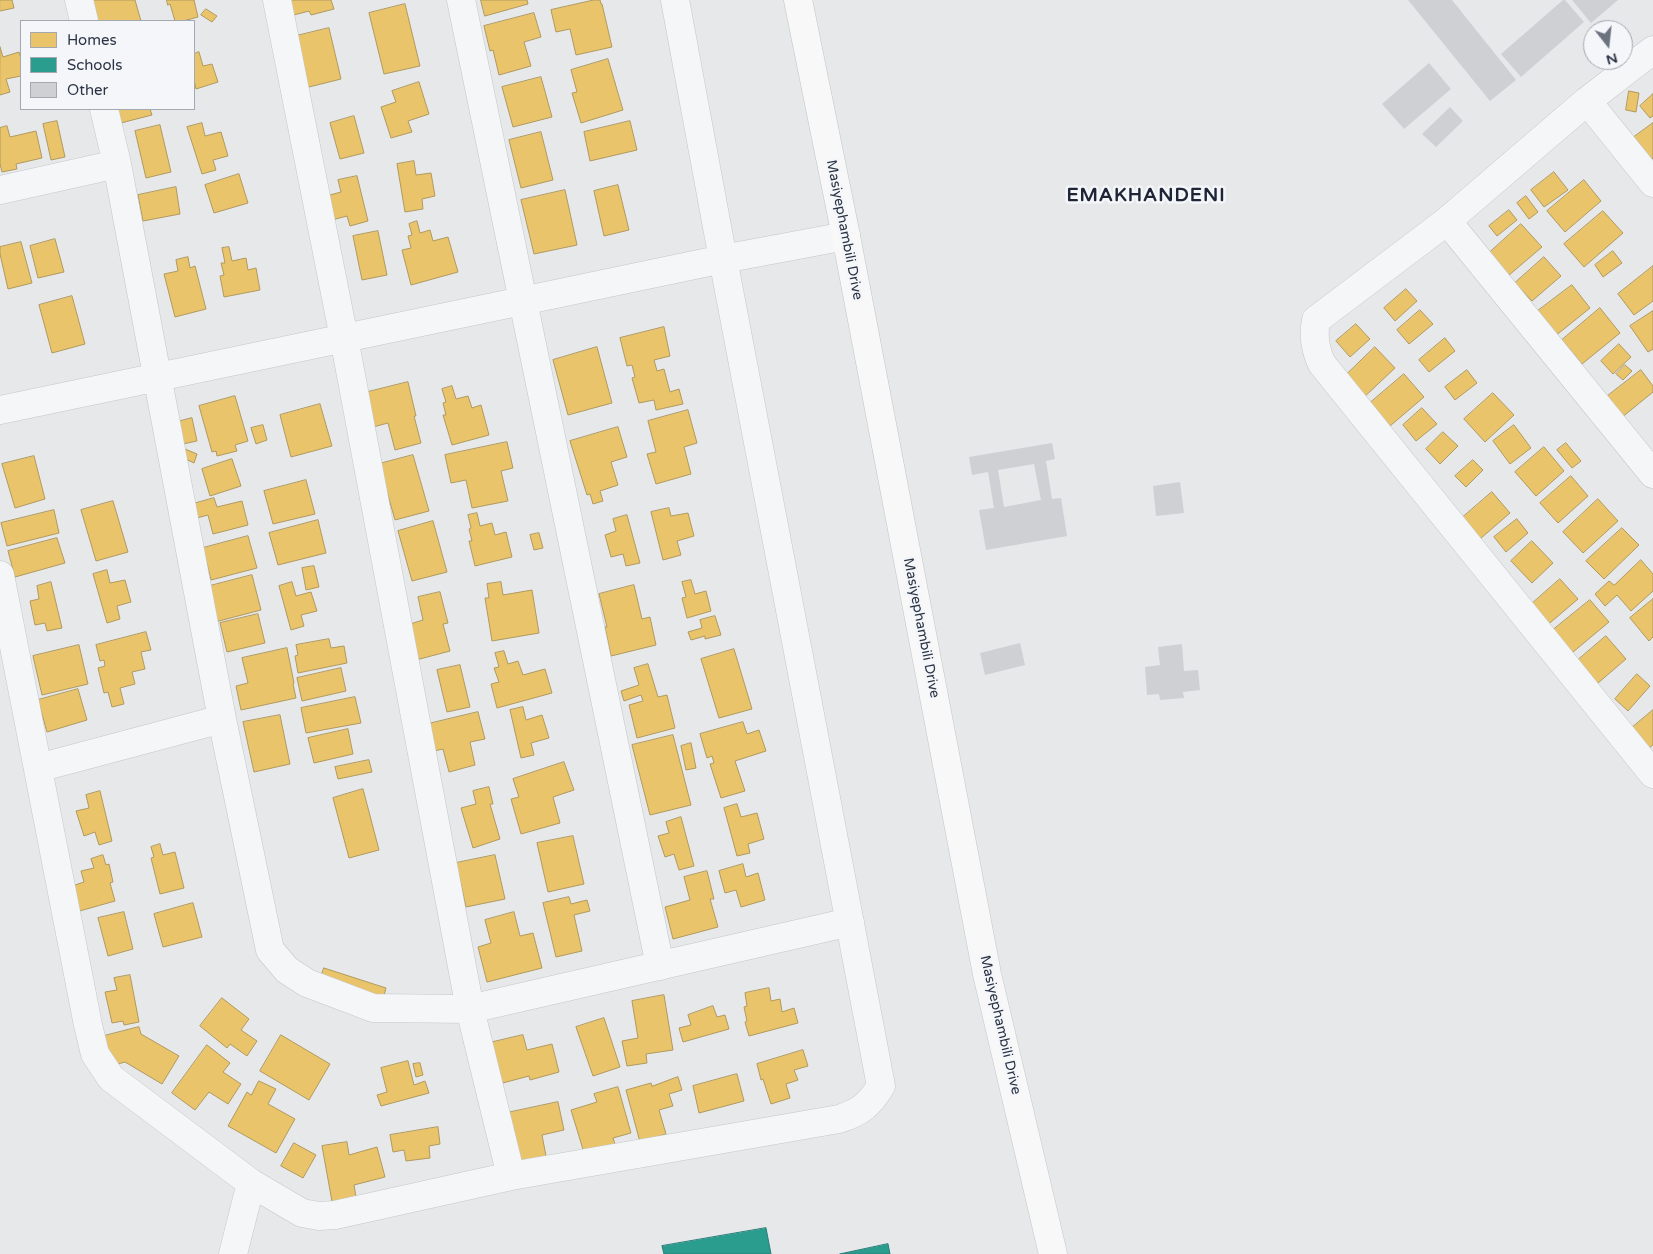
<!DOCTYPE html>
<html>
<head>
<meta charset="utf-8">
<style>
	body { margin:0 }
	#map { position:relative; width:1653px; height:1254px; overflow:hidden; background:#e6e8ea; font-family:"Varela Round",sans-serif }
	canvas { display:block }
	.legend { position:absolute; left:20px; top:20px; width:175px; height:90px; box-sizing:border-box; background:#f4f6f9; border:1px solid #a4a8b1; margin:0; padding:6px 9px; list-style:none; font-size:15px; color:#2b3445 }
	.legend li { display:flex; align-items:center; gap:10px; height:25px }
	.legend b { width:25px; border:1px solid #a4a8b1 }
	.north { position:absolute; left:1583px; top:20px; width:50px; height:50px; box-sizing:border-box; background:#f4f6f9; border:1px solid #a4a8b1; border-radius:50%; rotate:164deg; font-size:14px; font-weight:700; line-height:20px; text-align:center; color:#2b3445 }
	.north::after { content:''; display:block; margin:auto; width:18px; height:22px; background:#6c737f; clip-path:polygon(50% 0,100% 100%,50% 72%,0 100%) }
</style>
</head>
<body>
<div id="map">
<canvas width="1653" height="1254"></canvas>
<ul class="legend">
<li><b style="height:14px;background:#e9c46a"></b>Homes</li>
<li><b style="height:14px;background:#2a9d8f"></b>Schools</li>
<li><b style="height:14px;background:#ced0d3"></b>Other</li>
</ul>
<div class="north">N</div>
</div>
<script>
const g = document.querySelector('canvas').getContext('2d');
g.lineJoin = 'round';
function fillPath(path, color) {
  g.fillStyle = color;
  g.fill(path, 'evenodd');
}
function strokePath(path, color, width, dash) {
  g.strokeStyle = color;
  g.lineWidth = width;
  g.lineCap = dash ? 'butt' : 'round';
  g.setLineDash(dash || []);
  g.stroke(path);
}
function drawText(font, color, halo, rows, align = 'center') {
  g.font = font + ' "Varela Round",sans-serif';
  g.lineWidth = 5;
  g.setLineDash([]);
  g.textBaseline = 'middle';
  g.strokeStyle = halo;
  g.fillStyle = color;
  for (const [text, x, y, turn = 0] of rows) {
    g.save();
    g.translate(x, y);
    g.rotate((+turn || 0) * Math.PI / 180);
    g.textAlign = isNaN(turn) ? turn : align;
    if (halo) g.strokeText(text, 0, 0);
    g.fillText(text, 0, 0);
    g.restore();
  }
}
const homes = new Path2D(`
	M0,0H12L14,8L0,11Z
	M92,0H135L141,21H98Z
	M167,0H194L198,17L183,21H175L170,4L168,5Z
	M291,0H331L334,9L311,15L309,11L290,16L286,1Z
	M481,0H527L528,4L485,16Z
	M594,0H600L601,4H602L612,47L576,55L570,29L556,32L551,10Z
	M405,4L420,66L384,74L369,13Z
	M206,9L217,16L212,22L201,15Z
	M534,13L541,37L524,42L531,66L499,75L493,50L490,51L484,26Z
	M329,28L341,79L305,88L292,37Z
	M0,47L3,57L19,52L21,59V76L6,79L10,92L0,95Z
	M199,52L203,66L212,64L218,82L196,89L194,80V54Z
	M608,59L623,110L581,123L572,93L577,92L571,70Z
	M541,77L552,117L513,127L502,87Z
	M419,82L429,114L408,121L412,132L391,138L381,107L396,102L392,91Z
	M1629,91L1639,93L1636,112L1626,110Z
	M1653,94V116L1650,118L1640,106Z
	M109,109H150L152,115L113,125Z
	M354,116L364,153L340,159L330,123Z
	M57,121L65,157L51,160L43,124Z
	M630,121L637,150L590,161L584,132Z
	M202,123L205,136L221,132L228,156L213,160L216,170L202,174L187,127Z
	M1653,123V158L1651,160L1634,137Z
	M160,125L171,172L146,178L135,131Z
	M7,126L10,137L36,131L42,158L16,164L17,169L2,172L0,164V128Z
	M541,132L553,180L521,188L509,140Z
	M414,161L416,175L431,173L435,196L422,199L423,209L405,212L397,164Z
	M1554,172L1568,190L1544,207L1531,190Z
	M239,174L248,203L214,213L205,185Z
	M357,176L368,221L350,226L347,216L332,220L326,196L341,192L338,180Z
	M1584,180L1601,201L1565,232L1547,211Z
	M618,185L629,230L604,236L594,191Z
	M176,187L180,214L143,221L138,195Z
	M565,190L577,245L534,254L521,200Z
	M1526,196L1538,212L1529,219L1517,203Z
	M1509,210L1517,220L1497,236L1489,226Z
	M1603,211L1623,233L1584,267L1564,244Z
	M417,221L420,233L430,230L433,241L448,237L458,272L411,285L402,250L411,248L408,236L412,235L409,224Z
	M1521,224L1542,247L1508,276L1488,254Z
	M378,231L387,275L362,280L353,236Z
	M55,239L64,272L38,278L30,246Z
	M21,242L32,283L8,289L0,254V247Z
	M229,247L232,261L246,258L248,270L256,268L260,290L224,297L220,276L224,275L221,263H225L222,248Z
	M1613,251L1622,263L1603,277L1595,265Z
	M188,257L190,268L195,266L206,309L175,317L164,274L178,271L176,260Z
	M1544,257L1561,276L1532,301L1515,283Z
	M1653,266V301L1634,315L1618,294Z
	M1572,285L1590,308L1554,337L1535,313Z
	M1406,289L1417,301L1395,321L1384,308Z
	M72,296L85,344L52,353L39,305Z
	M1600,308L1620,333L1582,364L1562,340Z
	M1420,310L1433,324L1409,344L1397,330Z
	M1653,311V349L1648,352L1630,326Z
	M1356,324L1370,339L1350,357L1336,341Z
	M664,327L670,356L654,360L657,371L664,369L670,392L679,389L683,404L656,410L654,400L639,403L632,378L635,377L632,365L627,366L620,338Z
	M1445,338L1455,351L1429,372L1419,360Z
	M1619,344L1631,357L1613,374L1601,361Z
	M597,347L612,403L568,415L553,360Z
	M1375,347L1395,368L1361,400L1342,379Z
	M1625,365L1632,371L1623,380L1616,374Z
	M1467,370L1477,383L1455,400L1445,387Z
	M1641,370L1653,386V392L1621,418L1605,398Z
	M1404,374L1424,397L1390,426L1370,403Z
	M408,382L416,416H414L421,443L395,450L388,423L373,427L364,393Z
	M452,386L456,399L468,396L472,408L481,405L489,435L452,445L443,415H446L443,403L446,402L442,389Z
	M1493,393L1514,415L1485,442L1464,419Z
	M235,396L248,441L235,445L237,451L217,456L216,451L212,452L199,406Z
	M320,404L332,446L291,457L280,415Z
	M1422,408L1437,424L1416,441L1403,425Z
	M688,410L697,443L684,447L691,474L656,484L647,454L656,452L648,421Z
	M192,418L197,441L183,444L177,422Z
	M263,425L267,440L256,444L251,428Z
	M1514,425L1531,448L1510,464L1493,441Z
	M618,427L627,457L611,462L618,485L600,491L603,501L593,504L590,494L587,495L570,441Z
	M1443,432L1458,446L1440,464L1426,449Z
	M507,442L513,468L501,471L508,501L472,508L466,480L451,483L445,455Z
	M1566,443L1581,461L1572,468L1557,450Z
	M1544,447L1564,471L1536,496L1515,472Z
	M185,449L197,454L194,463L181,457Z
	M413,455L429,511L395,520L379,464Z
	M34,456L45,499L15,508L2,464Z
	M232,459L241,486L210,496L202,469Z
	M1473,460L1483,470L1466,487L1455,476Z
	M1571,476L1588,496L1558,523L1540,503Z
	M306,480L315,514L273,524L264,491Z
	M1492,492L1510,513L1473,545L1455,524Z
	M214,498L217,507L242,501L248,525L213,534L208,515L197,518L193,504Z
	M1598,499L1618,521L1583,553L1563,532Z
	M113,501L128,552L96,561L81,510Z
	M669,508L671,516L688,513L694,536L677,541L681,555L663,560L651,512Z
	M54,510L59,533L7,546L1,523Z
	M477,513L480,526L492,523L495,535L506,532L512,557L475,566L469,541H472L469,529L471,528L468,515Z
	M627,515L640,563L626,566L623,554L611,557L605,535L616,531L613,519Z
	M1517,519L1528,533L1506,552L1494,537Z
	M318,520L326,553L278,565L269,533Z
	M433,521L447,572L412,581L398,531Z
	M1622,528L1639,545L1604,579L1586,561Z
	M539,533L543,548L534,550L530,535Z
	M248,536L257,568L211,580L203,548Z
	M57,538L65,563L15,577L8,551Z
	M1532,541L1553,563L1532,583L1511,561Z
	M1641,560L1653,574V591L1631,611L1617,595L1605,606L1595,594L1609,581L1614,585Z
	M314,566L319,587L306,590L302,568Z
	M107,570L110,583L125,580L131,602L117,606L120,619L107,623L93,574Z
	M252,575L261,610L215,622L206,587Z
	M1560,579L1578,599L1544,628L1527,608Z
	M691,580L695,594L706,591L711,611L687,618L682,598L686,597L682,582Z
	M51,582L62,628L47,631L45,623L35,625L30,601L39,599L37,586Z
	M292,582L296,596L311,592L317,611L301,615L304,626L291,630L279,586Z
	M501,582L503,595L532,590L539,633L492,641L485,598H489L487,584Z
	M634,585L642,619L650,617L656,645L611,656L605,627H607L599,594Z
	M440,592L448,623L443,624L450,651L416,660L407,625L423,620L418,597Z
	M1653,599V637L1649,641L1630,618Z
	M1590,600L1609,622L1567,657L1548,634Z
	M258,614L265,643L227,652L220,623Z
	M715,616L721,635L705,639V636L691,640L688,632L702,628L700,620Z
	M146,632L151,650L141,652L145,669L132,672L135,684L120,688L124,704L112,707L108,692L104,693L98,668L105,666L104,660L100,661L96,645Z
	M1606,636L1626,659L1591,689L1571,666Z
	M329,639L331,648L344,646L347,663L298,673L295,656L298,655L296,645Z
	M79,645L88,684L42,695L33,656Z
	M287,648L294,683L293,684L296,698L241,710L236,686L248,683L242,658Z
	M734,649L752,709L719,718L701,659Z
	M504,651L508,664L518,661L523,675L545,669L552,693L497,708L491,684L499,682L494,668L499,667L495,653Z
	M648,664L658,697L667,695L675,728L637,738L629,705L643,701L641,695L624,701L621,691L639,685L634,668Z
	M460,665L470,707L447,712L437,670Z
	M341,668L346,691L302,701L297,678Z
	M1637,674L1650,686L1628,711L1615,699Z
	M78,689L87,720L47,732L38,700Z
	M355,697L361,723L306,733L301,708Z
	M523,707L526,720L542,715L549,738L531,743L534,755L521,758L510,710Z
	M1653,710V745L1645,751L1628,731Z
	M478,712L485,739L470,742L475,765L449,772L443,749L434,751L428,724Z
	M280,715L290,764L254,772L243,722Z
	M743,722L747,734L759,730L766,751L735,761L745,791L721,798L710,764L714,763L712,756L707,758L700,734Z
	M348,729L353,754L314,763L308,738Z
	M673,735L691,805L650,815L632,745Z
	M691,743L696,768L686,770L681,746Z
	M369,760L372,772L338,779L335,767Z
	M564,762L574,790L553,797L560,823L521,834L511,799L519,797L513,779Z
	M489,787L493,804H490L500,839L473,848L461,808L476,804L473,791Z
	M363,789L379,850L349,858L333,798Z
	M100,791L112,841L99,845L95,832L84,836L76,811L89,808L86,795Z
	M737,804L741,817L757,813L764,839L748,844L750,853L737,856L724,808Z
	M681,817L694,866L679,870L674,854L665,857L658,836L669,833L666,822Z
	M573,836L584,884L548,892L537,843Z
	M160,844L163,855L175,852L184,888L160,894L151,858L154,857L151,847Z
	M103,855L106,865L109,864L113,882L110,883L115,901L76,912L69,887L84,882L81,871L94,868L91,859Z
	M495,855L505,899L466,907L456,863Z
	M743,864L746,877L758,873L765,900L741,907L736,890L725,893L719,871Z
	M707,871L714,899H710L718,927L673,939L665,907L690,900L684,877Z
	M569,897L571,904L587,900L590,911L574,915L582,951L556,957L543,903Z
	M193,903L202,937L163,947L154,914Z
	M124,912L133,949L108,956L98,918Z
	M514,912L520,936L533,933L542,968L487,982L478,947L491,943L485,920Z
	M324,968L386,988L382,1003L319,983Z
	M130,975L139,1022L124,1025L123,1021L112,1023L105,992L117,990L114,978Z
	M769,988L771,1001L780,999L782,1012L794,1008L798,1023L749,1036L745,1022L747,1021L744,1007L747,1006L745,993Z
	M664,995L673,1050L646,1054L647,1063L627,1066L622,1041L638,1038L632,1001Z
	M222,998L249,1019L241,1030L257,1041L247,1056L230,1044L227,1048L200,1026Z
	M713,1006L717,1017L725,1015L729,1029L683,1042L679,1028L691,1025L688,1015Z
	M604,1018L620,1067L593,1076L576,1027Z
	M139,1027L141,1034L179,1056L162,1084L125,1062L111,1066L104,1036Z
	M281,1035L330,1064L309,1100L260,1071Z
	M523,1035L527,1050L552,1044L559,1072L530,1080L529,1076L499,1084L489,1043Z
	M207,1045L230,1063L223,1072L241,1084L228,1104L209,1092L195,1110L172,1093Z
	M803,1050L808,1066L794,1070L798,1080L786,1084L790,1098L771,1104L763,1079L761,1080L757,1064Z
	M408,1061L414,1085L425,1081L429,1093L381,1106L377,1095L387,1092L381,1068Z
	M420,1063L423,1075L416,1077L413,1064Z
	M737,1074L744,1101L699,1113L693,1086Z
	M678,1077L682,1090L669,1094L673,1106L659,1110L666,1134L640,1142L626,1090L651,1083L652,1086Z
	M259,1081L276,1089L268,1104L295,1119L276,1153L228,1126L247,1092L251,1095Z
	M618,1087L631,1133L613,1138L616,1147L585,1156L571,1110L597,1102L594,1094Z
	M558,1102L564,1130L542,1135L546,1156L516,1162L502,1114Z
	M438,1127L440,1144L429,1146L430,1158L406,1161L404,1150L393,1152L390,1135Z
	M347,1142L349,1155L377,1147L385,1177L354,1185L357,1203L333,1207L322,1146Z
	M294,1143L316,1155L303,1178L281,1166Z`);
const schools = new Path2D(`
	M766,1228L771,1254H664L662,1246Z
	M888,1244L890,1254H840Z`);
const building = new Path2D(`
	M1408,0H1452L1516,80L1490,101Z
	M1563,0H1565L1584,22L1521,77L1501,54Z
	M1572,0H1618L1591,23Z
	M1429,63L1451,89L1404,129L1382,104Z
	M1450,107L1463,121L1436,147L1422,134Z
	M1052,443L1055,459L1046,461L1052,499L1061,498L1067,536L986,550L979,510L994,508L988,472L972,475L969,457ZM1034,464L1041,500L1004,507L998,470Z
	M1180,482L1184,513L1156,516L1153,486Z
	M1020,643L1025,665L985,675L980,653Z
	M1182,644L1184,671L1198,670L1200,690L1183,692L1184,698L1160,700L1159,694L1147,695L1145,667L1160,665L1158,647Z`);
const minor = new Path2D(`
	M79,0L84,21
	M277,0L344,338L470,1009L511,1176
	M461,0L660,966
	M1653,50L1587,101L1447,221L1316,320C1313,336 1315,350 1322,364L1653,774
	M1587,101L1653,183
	M104,109L117,164L222,719L270,950L287,970L307,983L373,1008L470,1009L850,922
	M0,190L117,164
	M1447,221L1653,474
	M0,410L723,259L846,236
	M0,575L88,1025L95,1054L111,1078L251,1183L302,1213L319,1216L335,1215L511,1176L839,1119C861,1112 869,1105 881,1086L723,259L675,0
	M38,768L222,719
	M233,1254L251,1183`);
const major = new Path2D(`
	M798,0L846,236L987,974L1053,1254`);
const streetNames = [
	["Masiyephambili Drive",844,230,79],
	["Masiyephambili Drive",921,628,79],
	["Masiyephambili Drive",1000,1025,77]
];
const districtNames = [
	["EMAKHANDENI",1146,196]
];
fillPath(homes, '#e9c46a');
strokePath(homes, '#b0995f', 1);
fillPath(schools, '#2a9d8f');
strokePath(schools, '#2a7e79', 1);
fillPath(building, '#ced0d3');
strokePath(minor, '#c4c6c8', 29);
strokePath(major, '#c2c5c8', 29);
strokePath(minor, '#f5f6f7', 28);
strokePath(major, '#f8f8f8', 28);
drawText('14px', '#2b3445', '#f4f6f9', streetNames);
g.letterSpacing = '1px';
drawText('bold 19px', '#1d2536', '#f4f6f9', districtNames);
g.letterSpacing = '0px';
</script>
</body>
</html>
